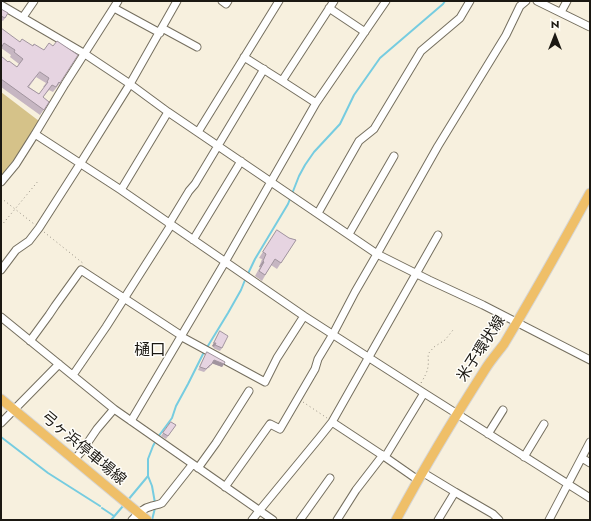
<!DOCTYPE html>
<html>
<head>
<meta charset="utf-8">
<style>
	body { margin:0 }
	#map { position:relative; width:591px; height:521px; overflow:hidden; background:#f7f0de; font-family:Jost,sans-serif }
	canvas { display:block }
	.frame { position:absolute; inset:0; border:2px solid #1b1812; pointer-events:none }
	.north { position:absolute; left:535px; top:16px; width:40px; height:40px; -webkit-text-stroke:3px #fffefa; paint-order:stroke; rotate:0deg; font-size:11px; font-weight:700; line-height:16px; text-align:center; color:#1b1812 }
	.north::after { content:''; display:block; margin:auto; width:14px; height:18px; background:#1b1812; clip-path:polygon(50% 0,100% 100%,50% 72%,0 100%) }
</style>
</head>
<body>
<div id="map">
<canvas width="591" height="521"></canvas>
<div class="frame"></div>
<div class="north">N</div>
</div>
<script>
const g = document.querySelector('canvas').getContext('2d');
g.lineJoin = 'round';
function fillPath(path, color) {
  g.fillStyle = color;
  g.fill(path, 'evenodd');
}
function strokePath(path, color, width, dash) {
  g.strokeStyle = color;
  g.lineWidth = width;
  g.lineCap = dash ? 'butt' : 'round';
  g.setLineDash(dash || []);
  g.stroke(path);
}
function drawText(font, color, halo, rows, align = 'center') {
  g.font = font + ' Jost,"Noto Sans JP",sans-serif';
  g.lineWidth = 3;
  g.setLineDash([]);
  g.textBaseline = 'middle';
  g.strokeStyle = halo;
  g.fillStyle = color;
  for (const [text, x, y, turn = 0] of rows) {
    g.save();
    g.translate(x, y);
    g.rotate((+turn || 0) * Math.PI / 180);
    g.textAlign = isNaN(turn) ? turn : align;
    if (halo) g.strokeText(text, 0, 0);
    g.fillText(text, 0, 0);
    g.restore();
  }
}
const green = new Path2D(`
	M1,92L39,121L25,144L1,177Z`);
const stream = new Path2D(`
	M1,437L48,473L100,506
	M128,500L148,476
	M155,503L152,486L148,476V459L153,446L158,437L172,418L176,406L188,384L203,354L228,313L241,290L245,280L255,259L288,204L299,176L305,165L314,152L340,124L354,95L380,58L443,4L445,1
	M102,508L114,516
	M111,520L123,506
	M152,520L155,508`);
const path = new Path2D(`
	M1,198L34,224
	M1,226L39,180
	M44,232L84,264
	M421,383C428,371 429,368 428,354L434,347L445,340L453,330
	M303,402L327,418`);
const minor = new Path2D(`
	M222,1L226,4L228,1
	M537,1L590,27
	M1,5L85,54L130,84L168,112L377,254L429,280L483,305L590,360
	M114,8L160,33
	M329,8L365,32
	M561,12L567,1
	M23,17L34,1
	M162,28L197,47
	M244,57L282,81
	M316,103L282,81L334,1
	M198,132L279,1
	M35,134L121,190L304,316L424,393L590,498
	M1,182L16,164L35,134L65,84L118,1
	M121,190L168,112
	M318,213L359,141L374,129L421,51L460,18L470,1
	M169,224L189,191L195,184L264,69
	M349,234L394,156
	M193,240L241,161
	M1,270L16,250L29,241L39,228L80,164L130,84L177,1
	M1,317L114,409L273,520
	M182,337L265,382L277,358L304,316
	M30,341L49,315L55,306L81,270L182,336
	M73,375L106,327L171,225
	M131,421L225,262L316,103L386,1
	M332,422L385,457
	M1,423L59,364
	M488,434L503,410
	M524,457L544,424
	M582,458L590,463
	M74,460L82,451L97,429L114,409
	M198,468L216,443L249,391
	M422,472L455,492
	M418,480L385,457L424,393
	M225,487L270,424L280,429L315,369L318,359L333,334L355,292L377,254L438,146L506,35L520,6L526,1
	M132,520C138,514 143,508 152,506C155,505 158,505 162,503L192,465
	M252,520L259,511L320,437L332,422L438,235
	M300,520L330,478
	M337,520L356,490L383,455
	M438,520L455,492L493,514L499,520
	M549,520L590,442`);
const major = new Path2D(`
	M1,399L147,520
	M396,520C424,468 454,418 486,368C491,360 498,352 504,344C534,294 562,244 590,193`);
const wall = new Path2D(`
	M1,10L5,18L3,21L1,20Z
	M1,28L60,83L53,92L49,90L43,97L49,102L40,115L1,87V56L8,62L17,67L19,64L10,57L11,55L1,48ZM36,77L46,83L43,87H45L39,94L29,87Z
	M277,230L289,238L296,240L277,269L271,265L262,281L255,276L260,267H259L262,259L259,258Z
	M220,331L222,348L220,351L213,348L214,347L212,346Z
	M207,352L224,364L222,367L212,363L209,368H208L204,372L198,370Z
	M171,422L176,425L166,439L161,436Z`);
const shadedWall = new Path2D(`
	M263,261L264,262L260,267H259Z
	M214,343H216L214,347L212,346Z
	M214,360L224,364L222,367L211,363Z`);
const building = new Path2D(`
	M1,9L8,13L5,18L1,16Z
	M1,28L20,42L22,39L33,46L34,44L44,50L49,43L53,46L57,41L78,55L60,83L59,82L56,87L52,85L43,97L49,102L44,110L1,79V56L8,62L9,61L17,67L23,59L14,52L15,50L4,43L1,48ZM40,72L49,78L47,82H48L39,94L28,87Z
	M277,230L289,238L296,240L281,263L275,259L265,275L259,271L264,262L263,261L266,254L263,252Z
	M220,331L228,336L222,348L215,345L216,343H214Z
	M207,352L225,362L224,364L214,360L211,365H210L206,369L200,367Z
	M171,422L176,425L168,436L163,433Z`);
const streetNames = [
	["米子環状線",482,349,-57],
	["弓ヶ浜停車場線",83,449,40]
];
const neighbourhoodNames = [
	["樋口",150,351]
];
fillPath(green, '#d5c289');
strokePath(stream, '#76cce0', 2);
strokePath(minor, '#756f5f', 9);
strokePath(major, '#d6d5d4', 11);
strokePath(path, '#969084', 1, [1, 3]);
strokePath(minor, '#fff', 7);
strokePath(major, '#efbf68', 9);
fillPath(wall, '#c6b6c2');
fillPath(shadedWall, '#a1949e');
fillPath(building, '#e6d4e1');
strokePath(building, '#a1949e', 1);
drawText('15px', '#1b1812', '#fffefa', streetNames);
drawText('16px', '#1b1812', '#fffefa', neighbourhoodNames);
</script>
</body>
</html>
